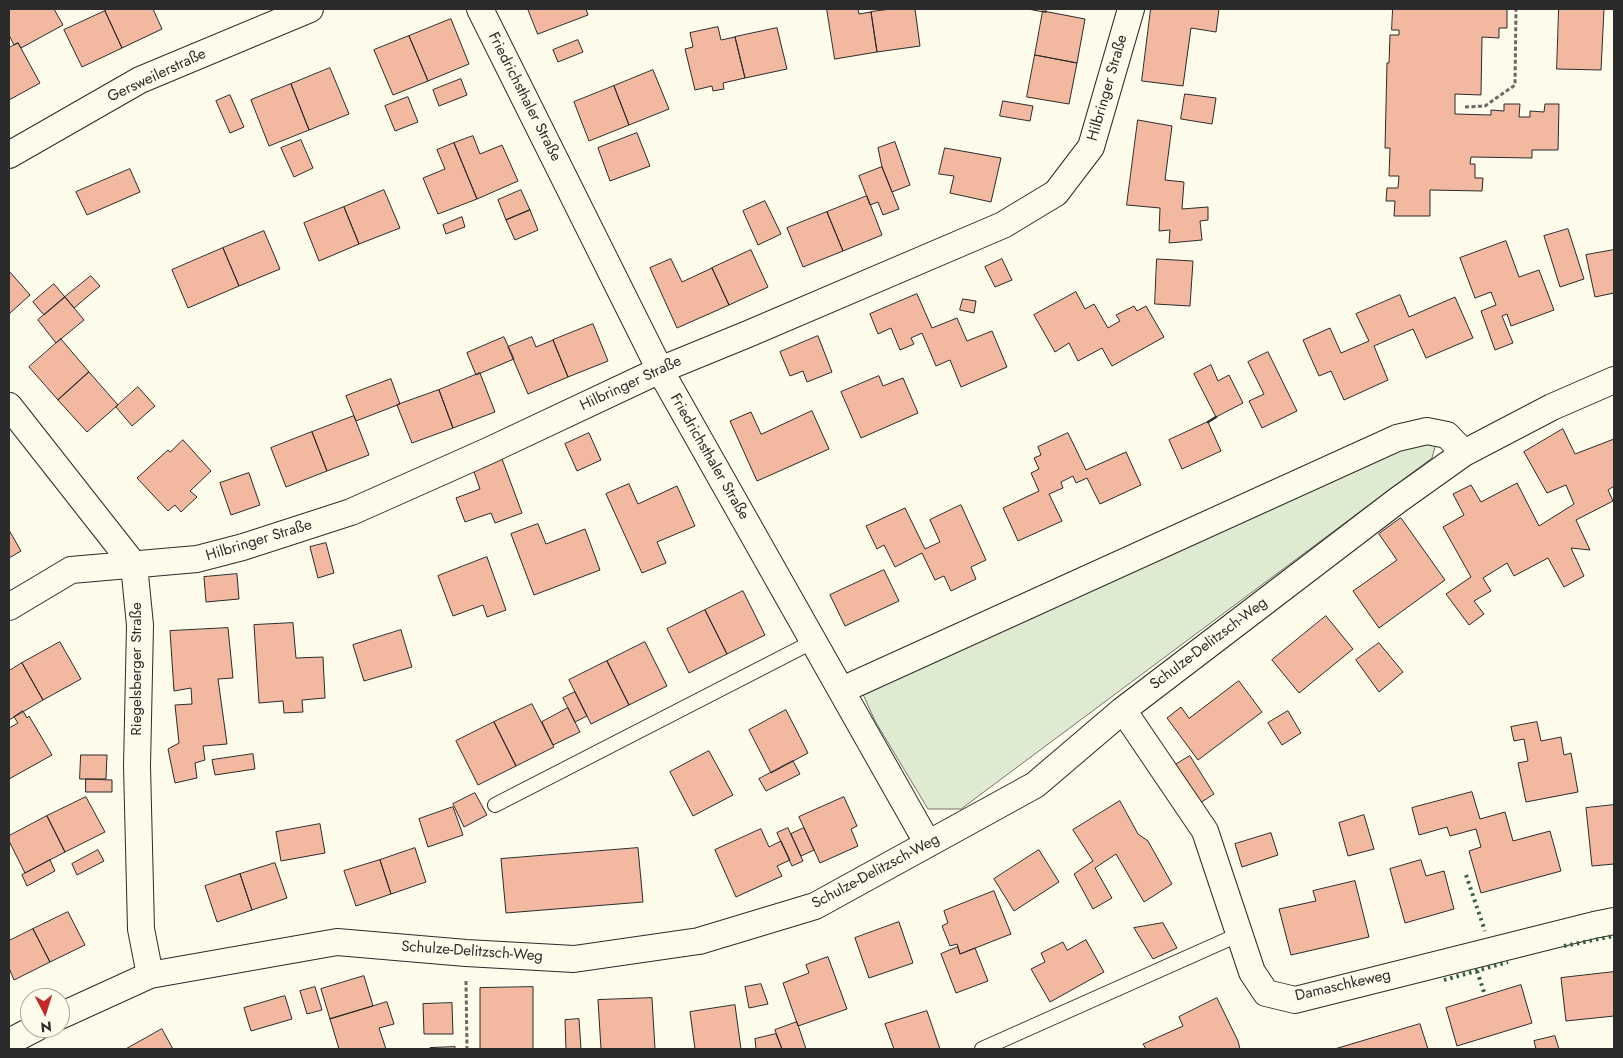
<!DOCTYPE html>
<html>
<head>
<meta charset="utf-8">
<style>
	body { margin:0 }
	#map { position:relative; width:1623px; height:1058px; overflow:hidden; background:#fdfbea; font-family:Jost,sans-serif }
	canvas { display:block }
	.frame { position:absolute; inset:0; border:10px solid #2b2b2b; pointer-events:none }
	.north { position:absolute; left:20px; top:988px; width:50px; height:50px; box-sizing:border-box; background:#fdfbea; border:1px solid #a9a89e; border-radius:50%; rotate:175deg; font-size:14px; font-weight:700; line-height:20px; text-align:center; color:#2b2b2b }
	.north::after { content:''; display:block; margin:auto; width:18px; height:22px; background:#c62828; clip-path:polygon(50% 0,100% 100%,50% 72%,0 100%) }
</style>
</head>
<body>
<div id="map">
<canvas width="1623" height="1058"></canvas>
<div class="frame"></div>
<div class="north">N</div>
</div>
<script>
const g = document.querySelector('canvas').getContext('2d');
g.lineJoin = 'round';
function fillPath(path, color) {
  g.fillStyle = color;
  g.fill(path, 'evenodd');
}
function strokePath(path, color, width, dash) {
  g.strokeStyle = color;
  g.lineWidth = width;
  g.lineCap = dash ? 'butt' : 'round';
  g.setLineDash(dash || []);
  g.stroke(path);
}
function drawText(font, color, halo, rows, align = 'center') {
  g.font = font + ' Jost,sans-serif';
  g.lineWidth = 4;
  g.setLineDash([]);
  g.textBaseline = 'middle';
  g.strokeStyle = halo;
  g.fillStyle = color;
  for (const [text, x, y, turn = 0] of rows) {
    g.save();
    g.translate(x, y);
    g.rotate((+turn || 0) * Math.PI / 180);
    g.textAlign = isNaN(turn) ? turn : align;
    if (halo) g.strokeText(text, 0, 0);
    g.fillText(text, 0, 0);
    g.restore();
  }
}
const green = new Path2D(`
	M1421,437L1436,443L1432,458L961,809H928L875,721L862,692Z`);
const building = new Path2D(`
	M9,9H54L63,25L21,48L18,43L14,45L9,35Z
	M108,9H153L162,29L122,48L105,11Z
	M528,9H586L588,15L538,34Z
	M827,9H858L859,14L871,12L877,52L835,59Z
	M891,9H915L920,46L877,52L871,12Z
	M1028,9H1046V12Z
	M1151,9H1219L1216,32L1191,28L1183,86L1142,81Z
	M1393,9H1507V28H1499V38L1482,37L1481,95L1455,94V114L1491,115V110L1504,111V104H1520L1519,117H1530V111L1544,112L1545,104H1559L1558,150H1532V158L1471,157L1470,164H1475V178H1483L1482,191L1430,190V216H1394L1395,201H1386L1387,188H1398L1399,176H1389L1390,148H1385L1387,63H1389L1390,35H1399V30H1392Z
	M1559,9H1604L1601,70L1557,69Z
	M105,11L122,48L82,67L64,30Z
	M1043,11L1085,19L1077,63L1035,55Z
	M451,19L469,64L428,81L409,36Z
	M718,27L721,40L735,37L745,78L723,83L724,89L713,91L712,86L695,90L685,49L693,47L690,33Z
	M777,28L787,69L745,78L735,37Z
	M409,36L428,81L393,95L374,50Z
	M578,40L583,52L558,62L553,50Z
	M18,43L40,83L9,100V48Z
	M1035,55L1077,63L1069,104L1027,97Z
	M330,68L349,114L309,130L291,84Z
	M653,70L669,109L629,125L614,86Z
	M461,79L467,95L439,106L433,90Z
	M291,84L309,130L269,146L251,100Z
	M614,86L629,125L589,141L574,102Z
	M1185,94L1216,98L1212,124L1181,119Z
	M230,95L244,127L230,133L216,101Z
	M408,97L418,122L395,131L385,106Z
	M1003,101L1033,106L1030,121L1000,116Z
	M1138,120L1172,126L1165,180L1184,182L1182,209L1208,207V220L1200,221L1202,240L1169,243L1170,230L1159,231L1160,208L1127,205Z
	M637,133L650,166L610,181L598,148Z
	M473,136L480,154L502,145L518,181L477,199L454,143Z
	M301,140L313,168L294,177L281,148Z
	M895,142L910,185L892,192L882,167L878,148Z
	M454,143L477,199L438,214L423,178L445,169L437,150Z
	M945,148L1001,158L991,202L950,193L954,176L939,174Z
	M882,167L899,209L883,215L878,202L870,205L859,176Z
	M130,169L140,192L87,215L76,192Z
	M384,190L400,228L359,244L344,207Z
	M521,190L530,210L506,220L498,200Z
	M867,196L882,235L843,251L827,212Z
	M765,201L781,234L758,245L743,211Z
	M344,207L359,244L319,261L304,223Z
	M530,210L538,230L515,240L506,220Z
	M827,212L843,251L803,267L787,228Z
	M462,217L465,227L446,234L443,225Z
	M1568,229L1584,279L1560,287L1544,236Z
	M264,231L280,269L239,286L223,248Z
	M1506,241L1519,277L1539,270L1554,310L1511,326L1507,314L1502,316L1513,343L1495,350L1481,311L1496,305L1491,292L1475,298L1460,258Z
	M223,248L239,286L188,308L172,270Z
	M751,250L768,287L729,305L712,268Z
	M1614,250V293L1595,297L1586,255Z
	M671,259L682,282L712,268L729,305L677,328L650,268Z
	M1002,259L1012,280L995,287L985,267Z
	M1157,259L1193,261L1190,306L1155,304Z
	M9,271L30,295L9,314Z
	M91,276L100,286L74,308L65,297Z
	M54,284L65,297L44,315L33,302Z
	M1076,292L1085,309L1094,304L1108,328L1120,321L1116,315L1134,306L1137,311L1146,306L1164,337L1112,366L1102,348L1078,361L1069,343L1055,352L1034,315Z
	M917,294L932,328L957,318L967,341L992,331L1007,367L961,387L950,360L936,366L922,333L911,338L914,344L900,350L891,328L878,334L870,314Z
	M1400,295L1409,317L1455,297L1473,338L1426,358L1413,329L1374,346L1388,380L1344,400L1331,371L1319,376L1303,340L1330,328L1341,353L1369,341L1356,314Z
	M65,297L84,320L56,343L38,320Z
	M963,299L976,301L974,313L960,310Z
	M593,324L608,361L568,377L553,340Z
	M818,336L832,372L807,382L803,371L790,376L780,352Z
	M504,337L514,359L476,375L467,353Z
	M532,337L536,347L553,340L568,377L528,394L508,347Z
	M61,339L89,372L58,400L29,367Z
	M1268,352L1297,411L1262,428L1249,401L1264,394L1248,362Z
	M1211,365L1218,381L1229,375L1243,403L1216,417L1194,374Z
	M89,372L118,405L87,432L58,400Z
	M480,373L495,412L453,428L439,390Z
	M879,376L883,386L903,378L918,413L861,438L841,392Z
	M391,379L400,404L356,421L346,396Z
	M138,387L155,406L132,426L116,407Z
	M439,390L453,428L412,443L397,405Z
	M812,411L829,449L757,481L730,421L751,412L761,434Z
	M354,416L369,455L327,471L312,432Z
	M1208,422L1221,451L1182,469L1169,440Z
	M1563,429L1575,454L1614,439V486L1608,490L1613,501L1576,520L1590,550L1571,548L1584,576L1564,587L1548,558L1514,576L1507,563L1483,578L1491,591L1474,601L1484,614L1469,625L1446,594L1471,577L1443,527L1464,515L1453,494L1471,485L1481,502L1517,483L1539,526L1574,504L1566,485L1547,493L1524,452Z
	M312,432L327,471L286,487L271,448Z
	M589,433L601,460L577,471L565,444Z
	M1068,433L1086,470L1126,452L1141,485L1100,504L1087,478L1076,483L1073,476L1061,482L1063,488L1049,494L1062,521L1018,541L1003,508L1039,491L1031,473L1039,469L1034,458L1041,455L1038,447Z
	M183,440L211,471L190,491L197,497L181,512L175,505L168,511L137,478L168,450L170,452Z
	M502,459L522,513L495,523L491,513L465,522L456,498L480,489L473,469Z
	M249,473L260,505L231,515L220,483Z
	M629,484L638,504L677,486L695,526L657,542L666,563L642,573L606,494Z
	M961,505L986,560L971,567L976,579L951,591L944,576L935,580L922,553L895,567L884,545L877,549L866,526L905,508L925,549L940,542L930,520Z
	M1401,518L1445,580L1379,628L1353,591L1397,560L1379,534Z
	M538,524L546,544L585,529L600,570L534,595L511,534Z
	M9,530L21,551L9,558Z
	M326,543L334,573L318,578L310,547Z
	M487,557L506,610L487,617L483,605L453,616L438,576Z
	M884,570L899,601L845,626L830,595Z
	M237,574L239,599L206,602L204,577Z
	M743,591L765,635L727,654L705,610Z
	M705,610L727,654L689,673L667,629Z
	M1326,616L1353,649L1299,693L1272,660Z
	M293,623L296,658L323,657L325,698L302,700L303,712L284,713L283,701L259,703L254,625Z
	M228,628L233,678L218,679L227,744L203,746L205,760L195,763L197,778L175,783L168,749L179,743L175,705L192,704L191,688L174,691L170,631Z
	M401,630L412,667L364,681L353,645Z
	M60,642L81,679L43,700L22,663Z
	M645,642L667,686L629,705L607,661Z
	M1379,643L1403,672L1379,692L1356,660Z
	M607,661L629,705L591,724L569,680Z
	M22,663L43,700L9,720V671Z
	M1239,681L1262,712L1198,760L1167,718L1181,707L1189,718Z
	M575,692L587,716L575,722L563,698Z
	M532,704L554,747L516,766L494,722Z
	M568,708L580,732L553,745L542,722Z
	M786,710L808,753L771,773L749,730Z
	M23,711L27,718L29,716L52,755L9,779V728L18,723L14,717Z
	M1288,711L1301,733L1282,745L1268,723Z
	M494,722L516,766L478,785L456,741Z
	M1537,722L1541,741L1561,737L1564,755L1571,753L1578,792L1526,802L1518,763L1528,761L1524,739L1514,741L1511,727Z
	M709,751L733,795L693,816L670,772Z
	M253,754L255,769L215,775L212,760Z
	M81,755H107L106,779H80Z
	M1190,756L1214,794L1200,803L1175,765Z
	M793,761L800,774L766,791L759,779Z
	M86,779L112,780V792H86Z
	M1472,792L1480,819L1505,812L1513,841L1550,831L1561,871L1481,893L1469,851L1481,847L1476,829L1450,836L1447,827L1419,835L1412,808Z
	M475,793L487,815L464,827L453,804Z
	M86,797L105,832L65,852L47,816Z
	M844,797L857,826L851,829L858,846L820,863L799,817Z
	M1120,801L1138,834L1148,841L1172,884L1144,902L1116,854L1095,868L1112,898L1093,909L1074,874L1093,861L1073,830Z
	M1614,805V864L1592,866L1586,808Z
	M453,807L463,835L428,847L419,819Z
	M1364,815L1374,849L1348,856L1339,823Z
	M47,816L65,852L25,873L9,841V836Z
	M320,824L325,853L281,861L276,832Z
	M788,828L803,861L792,866L777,833Z
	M804,828L814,850L801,856L791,834Z
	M761,829L769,847L781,841L790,860L777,866L782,876L736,897L715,850Z
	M1271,833L1278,855L1242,867L1235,844Z
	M415,848L426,882L391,894L380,860Z
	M638,848L643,902L506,913L501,859Z
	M98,850L104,861L77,875L72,864Z
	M1039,850L1059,882L1014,911L994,879Z
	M50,860L55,871L27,886L22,875Z
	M380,860L391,894L356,906L344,871Z
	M1421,860L1426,876L1444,871L1454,909L1405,923L1390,869Z
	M275,863L287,898L252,910L240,874Z
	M240,874L252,910L217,922L205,886Z
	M1355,881L1369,937L1291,955L1279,909L1316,901L1313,891Z
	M994,891L1011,934L960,954L957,944L950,946L942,926L948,923L944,911Z
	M68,912L85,945L50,962L33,929Z
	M899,922L913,963L869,978L855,938Z
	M1163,923L1177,948L1153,959L1134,928Z
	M33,929L50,962L14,980L9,968V941Z
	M1086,940L1104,972L1050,1002L1031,969L1045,962L1041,953L1063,942L1067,950Z
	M958,947L960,954L975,948L988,981L956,993L941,954Z
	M828,957L847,1009L798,1026L783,983L809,973L806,965Z
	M1614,972V1016L1566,1021L1561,978Z
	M364,976L373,1006L330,1019L321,989Z
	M761,984L768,1004L749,1008L745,987Z
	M1521,985L1532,1023L1457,1046L1446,1008Z
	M315,987L322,1010L307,1014L300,991Z
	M533,987V1049H480V988Z
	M285,996L292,1019L251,1031L244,1008Z
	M652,998L655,1049H601L598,1000Z
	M1217,998L1238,1041L1240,1049H1146L1143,1044L1183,1026L1179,1017Z
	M387,1002L394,1024L379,1028L386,1049H339L330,1019Z
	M452,1003L453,1034H424L423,1004Z
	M735,1005L741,1049H695L690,1012Z
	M927,1011L940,1049H894L885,1024Z
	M579,1019L581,1049H566L565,1020Z
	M797,1022L806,1049H782L775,1030Z
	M1420,1024L1428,1049H1335Z
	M162,1029L173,1049H126Z
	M776,1034L782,1049H756L755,1039Z
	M1555,1036L1559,1049H1536L1534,1041Z
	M455,1047V1049H430V1048Z`);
const path = new Path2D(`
	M1465,107L1485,106L1515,85L1516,9
	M466,981L467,1049`);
const service = new Path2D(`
	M495,805L814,641
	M982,1049L1240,934`);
const minor = new Path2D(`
	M480,9L660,370L928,844
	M9,155L140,80L310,9
	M9,406L134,565L140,625L137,766L141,929L150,975
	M9,607L71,570L197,559L243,547L351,512L488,451L660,370L748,334L1003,225L1056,193L1091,147L1131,9
	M842,690L1397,438L1427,431L1447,435L1464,453
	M1123,710L1205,831L1252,972L1266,993L1295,1000L1594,925L1614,921
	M60,1016L150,975L337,942L466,953L574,959L699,941L815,906L1035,785L1123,710L1398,500L1464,453L1552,407L1614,380
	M9,1042L36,1028`);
const hedge = new Path2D(`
	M1466,875L1485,931
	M1564,946L1614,936
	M1477,971L1484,992
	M1444,980L1508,962`);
const wall = new Path2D(`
	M1208,422L1216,417`);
const streetNames = [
	["Gersweilerstraße",157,76,-25],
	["Hilbringer Straße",1108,88,-74],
	["Friedrichsthaler Straße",524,97,63],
	["Hilbringer Straße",631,384,-25],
	["Friedrichsthaler Straße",709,457,60],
	["Hilbringer Straße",259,541,-17],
	["Schulze-Delitzsch-Weg",1209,644,-37],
	["Riegelsberger Straße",137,669,-90],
	["Schulze-Delitzsch-Weg",876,872,-28],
	["Schulze-Delitzsch-Weg",472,952,4],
	["Damaschkeweg",1343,986,-13]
];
fillPath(green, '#deebd1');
strokePath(green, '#74746e', 1);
fillPath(building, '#f2b8a0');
strokePath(building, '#2b2b2b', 1);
strokePath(service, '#2b2b2b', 16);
strokePath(minor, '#2b2b2b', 28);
strokePath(path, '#6a6964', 3, [4, 2.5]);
strokePath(service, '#fdfbea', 14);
strokePath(minor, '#fdfbea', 26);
strokePath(hedge, '#34623c', 4, [2.5, 4]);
strokePath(wall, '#2b2b2b', 2.5);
drawText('15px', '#2b2b2b', '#fdfbea', streetNames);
</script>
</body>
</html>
